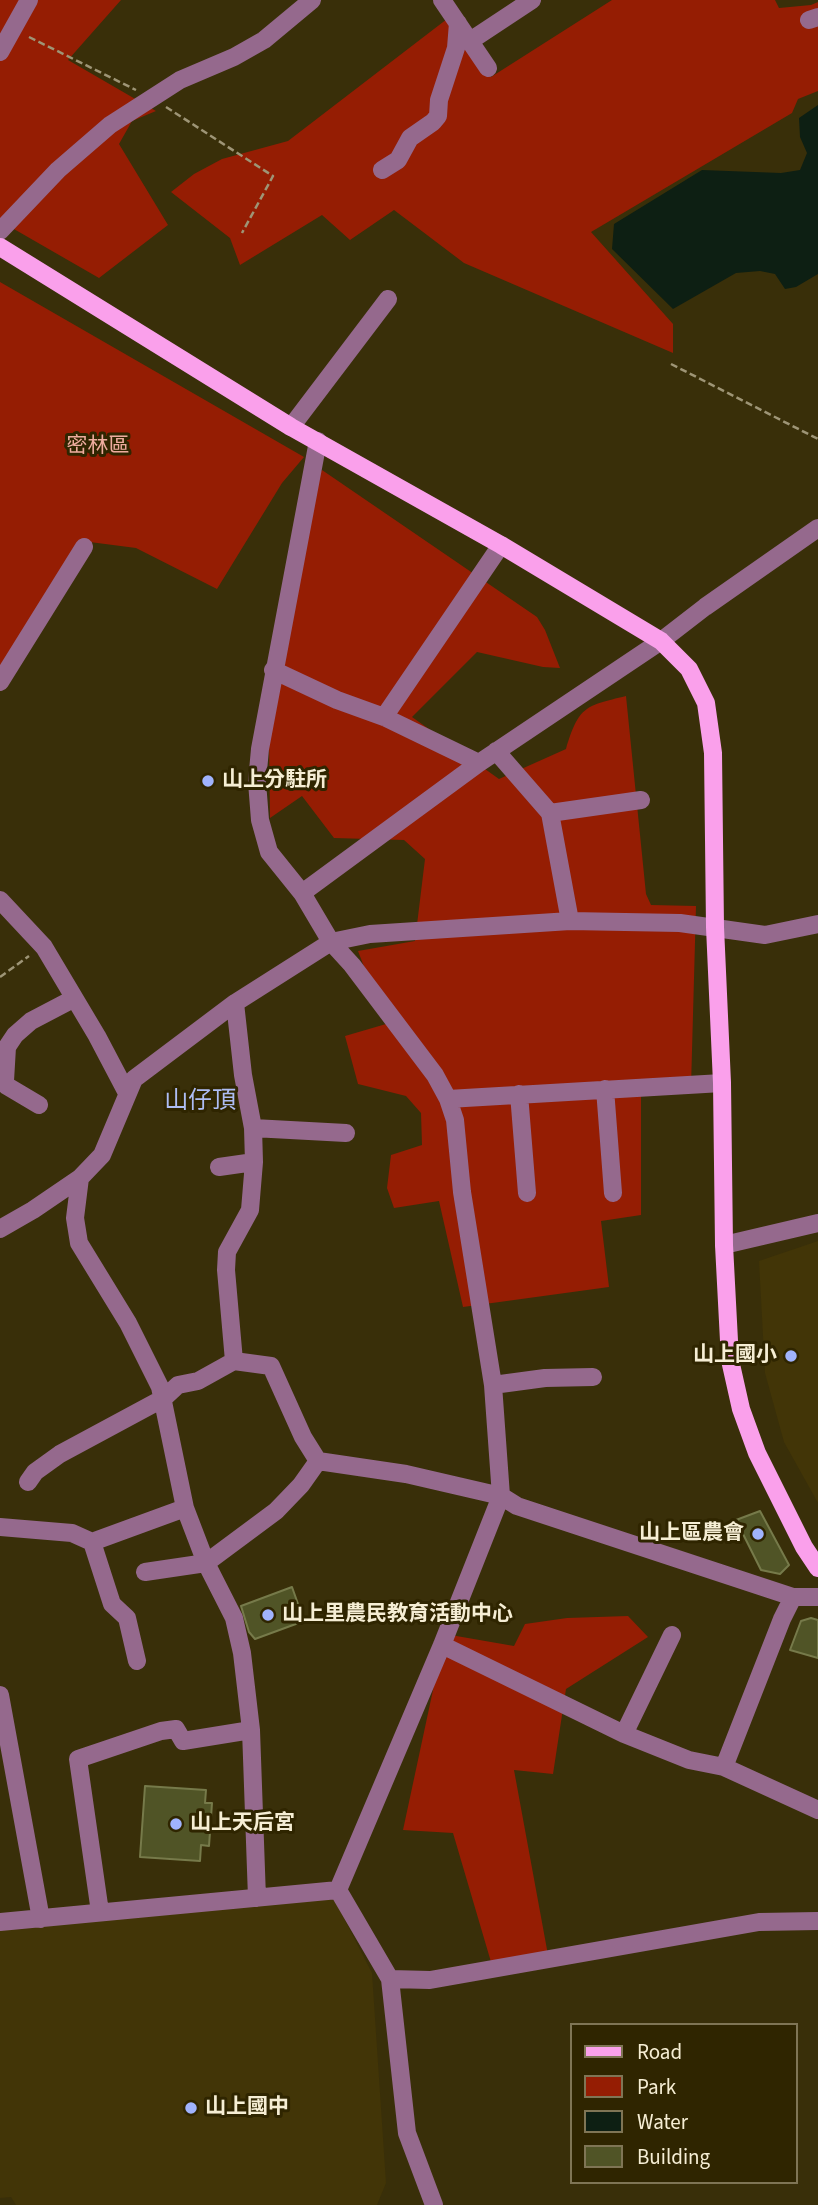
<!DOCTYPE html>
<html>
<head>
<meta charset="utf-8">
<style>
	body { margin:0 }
	#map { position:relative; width:818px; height:2205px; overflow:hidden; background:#392f09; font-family:"Source Sans 3",sans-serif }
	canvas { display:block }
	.legend { position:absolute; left:570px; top:2023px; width:228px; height:161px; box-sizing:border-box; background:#2f2500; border:2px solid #7f7555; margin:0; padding:9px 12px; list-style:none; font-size:21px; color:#f6eed4 }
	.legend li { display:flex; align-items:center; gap:14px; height:35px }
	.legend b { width:35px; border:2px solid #7f7555 }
</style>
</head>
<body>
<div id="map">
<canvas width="818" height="2205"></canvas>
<ul class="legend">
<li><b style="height:9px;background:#faa0eb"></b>Road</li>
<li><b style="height:19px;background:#951d03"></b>Park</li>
<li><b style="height:19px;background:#0d1f13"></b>Water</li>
<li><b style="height:19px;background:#505426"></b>Building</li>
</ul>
</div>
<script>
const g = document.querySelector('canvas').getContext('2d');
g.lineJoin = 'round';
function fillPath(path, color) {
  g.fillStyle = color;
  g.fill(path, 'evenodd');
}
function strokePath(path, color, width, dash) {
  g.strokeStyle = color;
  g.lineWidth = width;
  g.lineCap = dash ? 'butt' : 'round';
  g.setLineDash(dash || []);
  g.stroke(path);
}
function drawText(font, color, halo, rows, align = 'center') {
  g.font = font + ' "Source Sans 3","Noto Sans TC",sans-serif';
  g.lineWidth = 6;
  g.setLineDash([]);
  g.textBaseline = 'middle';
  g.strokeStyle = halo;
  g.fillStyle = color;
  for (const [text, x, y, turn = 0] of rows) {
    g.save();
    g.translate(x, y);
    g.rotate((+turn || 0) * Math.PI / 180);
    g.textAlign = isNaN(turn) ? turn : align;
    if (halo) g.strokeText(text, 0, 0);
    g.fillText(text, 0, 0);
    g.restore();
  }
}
const built = new Path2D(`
	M818,1241V1503L784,1442L765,1373L759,1261Z
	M333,1897L372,1973L386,2183L377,2205H16L11,2197L0,2198V1929Z`);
const green = new Path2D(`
	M0,0H121L68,60L156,111L132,121L119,144L168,225L99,278L0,221Z
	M612,0H775L779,8L811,5L818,2V91L798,99L792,113L591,232L673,324V353L464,263L394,210L350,240L322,215L240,265L230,238L171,192L194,174L222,159L288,141L447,19L491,77Z
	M0,282L304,457L282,483L217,589L136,548L82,541L0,673Z
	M322,470L537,617L545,630L560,668L543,667L477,652L412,717L499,779L566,749C579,706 585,706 626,696L646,894L651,905L696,906L691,1087L641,1088V1215L601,1221L609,1287L463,1307L439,1201L394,1208L387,1188L391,1155L422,1145L421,1113L406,1096L358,1084L345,1036L386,1024L358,951L415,941L425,859L404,840L334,838L302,796L270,818L269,737L310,492Z
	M628,1616L648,1637L566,1689L553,1774L514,1770L548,1955L491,1962L453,1833L403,1830L445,1634L514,1646L525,1624L567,1618Z`);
const water = new Path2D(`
	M818,105V274L796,287L785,289L775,274L760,271L736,273L673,309L612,249L614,224L702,170L781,173L800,170L807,153L800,137L799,118Z`);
const building = new Path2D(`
	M760,1511L789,1565L780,1574L761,1570L736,1520Z
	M292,1587L304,1621L255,1639L249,1632L241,1606Z
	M811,1618L818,1620V1658L790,1650L801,1621Z
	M145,1786L206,1790L205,1803H212L209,1846L201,1845L200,1861L140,1857Z`);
const path = new Path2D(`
	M29,37L136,90
	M166,107L273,176L242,233
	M671,364L818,439
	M0,977L29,956`);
const minor = new Path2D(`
	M442,0L488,68
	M809,20L818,17
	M470,41L532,0
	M0,52L29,0
	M382,170L398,160L410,138L433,122L438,116L439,100L456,48L458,23
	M0,231L58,170L110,125L180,80L234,57L264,40L312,0
	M291,427L388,299
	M318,441L260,749L257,782L260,820L269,852L302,893L331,942L352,965L435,1075L448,1099L455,1120L462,1192L493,1385L501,1496L517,1506L793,1597H818
	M273,670L337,700L384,717L479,763
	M0,682L84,547
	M384,717L501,545
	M496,751L550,813L570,921
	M550,813L641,800
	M302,893L479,763L661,641L705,607L818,528
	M0,900L44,947L97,1036L127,1093
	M605,1089L613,1193
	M519,1094L527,1193
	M448,1099L722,1083
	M39,1105L7,1086L5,1081L7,1047L15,1035L31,1021L73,999
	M253,1128L346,1133
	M219,1167L254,1162
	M80,1178L75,1218L79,1243L128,1323L160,1387L185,1508L206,1563L234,1618L242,1653L251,1730L257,1898
	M0,1229L33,1210L80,1178L102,1155L134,1079L235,1003L331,942L370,934L570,921L680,923L765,935L818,924
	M724,1245L818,1223
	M234,1361L226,1270L227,1252L250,1210L254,1162L253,1128L243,1075L235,1003
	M493,1385L545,1378L593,1377
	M28,1482L35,1472L60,1454L164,1398L178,1385L198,1381L234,1361L271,1366L303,1437L318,1461L406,1474L501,1496L442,1645L338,1890
	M0,1527L72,1533L92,1542L112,1604L127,1618L137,1661
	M92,1542L185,1508
	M145,1572L206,1563L276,1511L301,1485L318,1461
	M442,1645L624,1734L689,1760L724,1767L818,1810
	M0,1695L41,1919
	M624,1734L672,1635
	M724,1767L782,1619L793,1597
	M338,1890L390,1979L430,1980L759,1922L818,1921
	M100,1912L78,1759L161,1731L176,1729L183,1741L251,1730
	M0,1922L338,1890
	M390,1979L407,2133L434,2205`);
const major = new Path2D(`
	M0,247L291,427L501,545L661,641L689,669L706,703L713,753L715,927L722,1083L724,1245L730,1360L741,1409L757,1453L804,1547L818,1568`);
const markers = [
	[208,781,7,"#a0b3fd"],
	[791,1356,7,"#a0b3fd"],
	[758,1534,7,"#a0b3fd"],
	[268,1615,7,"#a0b3fd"],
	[176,1824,7,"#a0b3fd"],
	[191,2108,7,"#a0b3fd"]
];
const parkNames = [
	["密林區",98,447]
];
const poiNames = [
	["山上分駐所",222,781],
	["山上國小",777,1356,"right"],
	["山上區農會",744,1534,"right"],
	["山上里農民教育活動中心",282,1615],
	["山上天后宮",190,1824],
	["山上國中",205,2108]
];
const quarterNames = [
	["山仔頂",200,1103]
];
fillPath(built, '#423507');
fillPath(green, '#951d03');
fillPath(water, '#0d1f13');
fillPath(building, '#505426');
strokePath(building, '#767a4a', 2);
strokePath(path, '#9e9576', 2.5, [7, 3.5]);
strokePath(minor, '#95698d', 18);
strokePath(major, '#faa0eb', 18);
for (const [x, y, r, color] of markers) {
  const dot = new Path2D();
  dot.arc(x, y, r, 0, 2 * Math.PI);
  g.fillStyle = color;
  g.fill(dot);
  strokePath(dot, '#2f2500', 2.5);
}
drawText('21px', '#edac9e', '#2f2500', parkNames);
drawText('bold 21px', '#f6eed4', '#2f2500', poiNames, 'left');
drawText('24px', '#aebdf4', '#2f2500', quarterNames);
</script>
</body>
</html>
